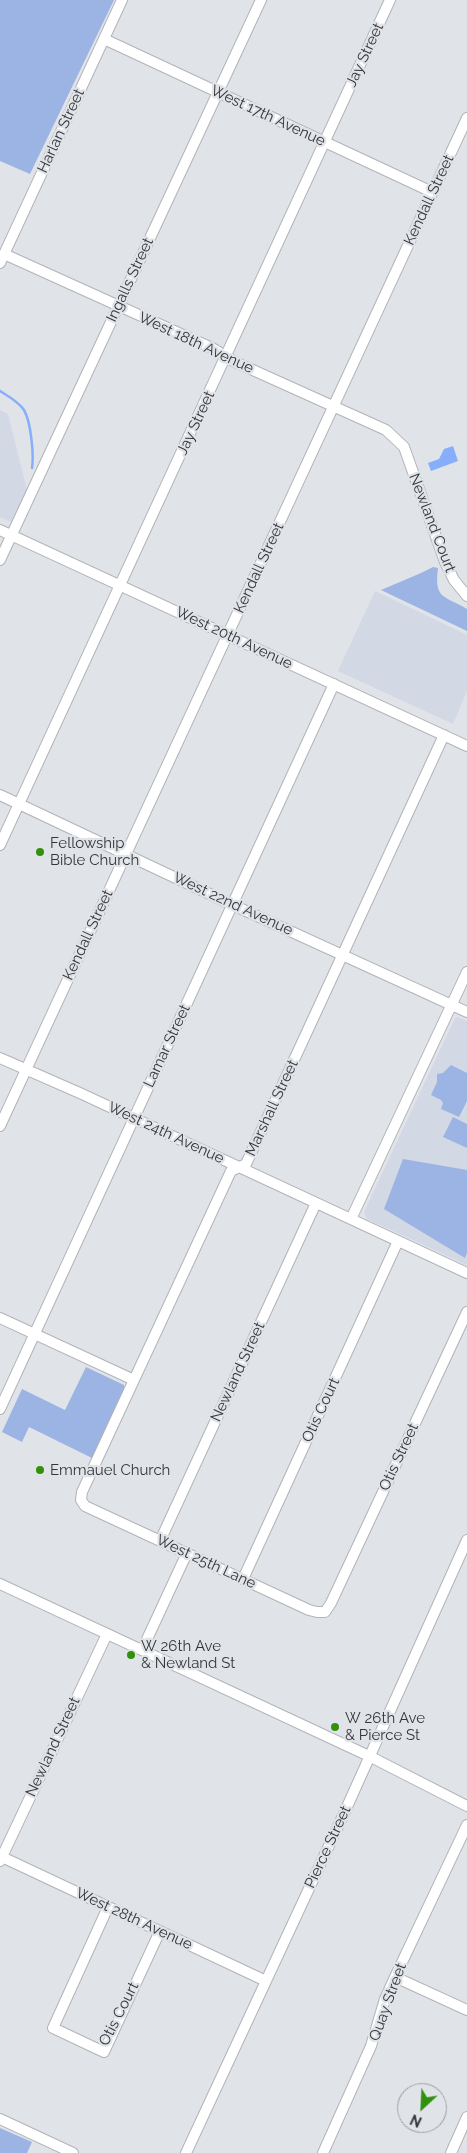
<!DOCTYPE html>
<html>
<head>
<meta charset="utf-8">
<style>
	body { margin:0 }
	#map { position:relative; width:467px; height:2153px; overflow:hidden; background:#e0e3e8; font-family:Raleway,sans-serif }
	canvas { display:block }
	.north { position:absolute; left:397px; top:2083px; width:50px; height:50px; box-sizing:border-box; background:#e0e3e8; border:1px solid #9b9ea2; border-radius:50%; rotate:205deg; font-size:14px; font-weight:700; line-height:20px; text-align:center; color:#343638 }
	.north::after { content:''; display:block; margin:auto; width:18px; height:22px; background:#32910c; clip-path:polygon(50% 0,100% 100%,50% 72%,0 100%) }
</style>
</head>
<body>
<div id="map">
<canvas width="467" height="2153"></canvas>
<div class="north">N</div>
</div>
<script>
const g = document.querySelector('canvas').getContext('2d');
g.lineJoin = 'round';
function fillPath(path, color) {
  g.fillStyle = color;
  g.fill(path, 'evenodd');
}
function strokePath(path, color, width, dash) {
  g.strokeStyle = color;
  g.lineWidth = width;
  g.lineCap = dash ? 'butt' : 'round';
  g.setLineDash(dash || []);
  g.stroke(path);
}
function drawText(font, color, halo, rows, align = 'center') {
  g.font = font + ' Raleway,sans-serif';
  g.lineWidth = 4.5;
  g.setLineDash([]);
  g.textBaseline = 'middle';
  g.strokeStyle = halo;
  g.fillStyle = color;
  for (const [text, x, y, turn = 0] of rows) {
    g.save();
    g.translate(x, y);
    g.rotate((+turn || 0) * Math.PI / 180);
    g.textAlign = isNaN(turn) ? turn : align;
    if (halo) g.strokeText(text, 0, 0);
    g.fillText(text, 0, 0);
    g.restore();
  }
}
const built = new Path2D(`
	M0,410L8,414L27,490L11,522L0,517Z
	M375,591L467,635V691L453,724L338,671Z
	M457,1017L467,1021V1265L367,1219L364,1212L455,1018Z`);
const green = new Path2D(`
	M0,0H114L30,174L0,161Z
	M433,567L438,568C434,600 444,595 467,609V631L381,590L421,573Z
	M451,1065L467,1073V1101L459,1117L441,1109L443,1103L441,1100L431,1095L437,1082V1074L443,1073Z
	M453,1117L467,1124V1148L443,1137Z
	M403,1159L467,1170V1253L465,1258L384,1209Z
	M86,1367L124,1385V1391L92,1458L29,1427L22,1442L2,1432L22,1389L65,1410Z
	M0,2128L32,2142L27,2153H0Z`);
const water = new Path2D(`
	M453,446L458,461L431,471L428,463L439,459L444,449Z`);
const stream = new Path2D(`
	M0,391C8,396 19,402 24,410C31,422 34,455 32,468`);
const minor = new Path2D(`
	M104,39L432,192
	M4,254L212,348L235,362L386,430L404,447L445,562L454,580L467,596
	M0,263L122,0
	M0,530L467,746
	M0,560L261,0
	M444,735L246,1164L231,1171L82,1492L81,1500L85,1506L309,1610L317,1612H325L331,1603L467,1312
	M0,795L233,905L467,1012
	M0,845L390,0
	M0,1058L82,1094L467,1273
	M0,1126L467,118
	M351,1219L467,972
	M0,1318L134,1380
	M0,1409L334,684
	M160,1541L316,1203
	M243,1579L398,1241
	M0,1584L369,1756L467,1806
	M142,1650L187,1553
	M2,1857L266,1981
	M0,1861L107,1634
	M108,1907L53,2028L104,2052L160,1931
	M395,1977L467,2010
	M0,2119L73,2153
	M186,2153L346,1809L467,1540
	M323,2153L371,2046L385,1999L395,1977L467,1825
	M451,2153L467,2117`);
const markers = [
	[40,852,5,"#32910c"],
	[40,1470,5,"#32910c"],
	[131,1655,5,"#32910c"],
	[335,1727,5,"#32910c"]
];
const streetNames = [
	["Jay Street",365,55,-65],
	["West 17th Avenue",268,116,25],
	["Harlan Street",61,131,-65],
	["Kendall Street",429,200,-65],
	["Ingalls Street",130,280,-65],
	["West 18th Avenue",196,343,25],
	["Jay Street",196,423,-65],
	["Newland Court",432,523,69],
	["Kendall Street",259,568,-65],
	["West 20th Avenue",234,638,25],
	["West 22nd Avenue",233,904,25],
	["Kendall Street",88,935,-65],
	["Lamar Street",167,1046,-65],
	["Marshall Street",272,1108,-65],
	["West 24th Avenue",166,1133,25],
	["Newland Street",238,1372,-65],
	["Otis Court",321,1410,-65],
	["Otis Street",399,1457,-65],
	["West 25th Lane",206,1562,25],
	["Newland Street",53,1747,-65],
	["Pierce Street",328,1847,-65],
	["West 28th Avenue",134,1919,25],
	["Quay Street",388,2002,-70],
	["Otis Court",119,2014,-63]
];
const poiNames = [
	["Fellowship",50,843],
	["Bible Church",50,860],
	["Emmauel Church",50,1470],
	["W 26th Ave",141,1646],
	["& Newland St",141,1663],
	["W 26th Ave",345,1718],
	["& Pierce St",345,1735]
];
fillPath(built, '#d2d8e4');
fillPath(green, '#9cb4e4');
fillPath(water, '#87aefb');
strokePath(stream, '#87aefb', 2.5);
strokePath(minor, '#b1b3b8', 12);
strokePath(minor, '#fff', 10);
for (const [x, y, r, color] of markers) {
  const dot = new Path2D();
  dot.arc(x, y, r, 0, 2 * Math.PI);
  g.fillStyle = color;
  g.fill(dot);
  strokePath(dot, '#e0e3e8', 2);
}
drawText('15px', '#343638', '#e0e3e8', streetNames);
drawText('15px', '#343638', '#e0e3e8', poiNames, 'left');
</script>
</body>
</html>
